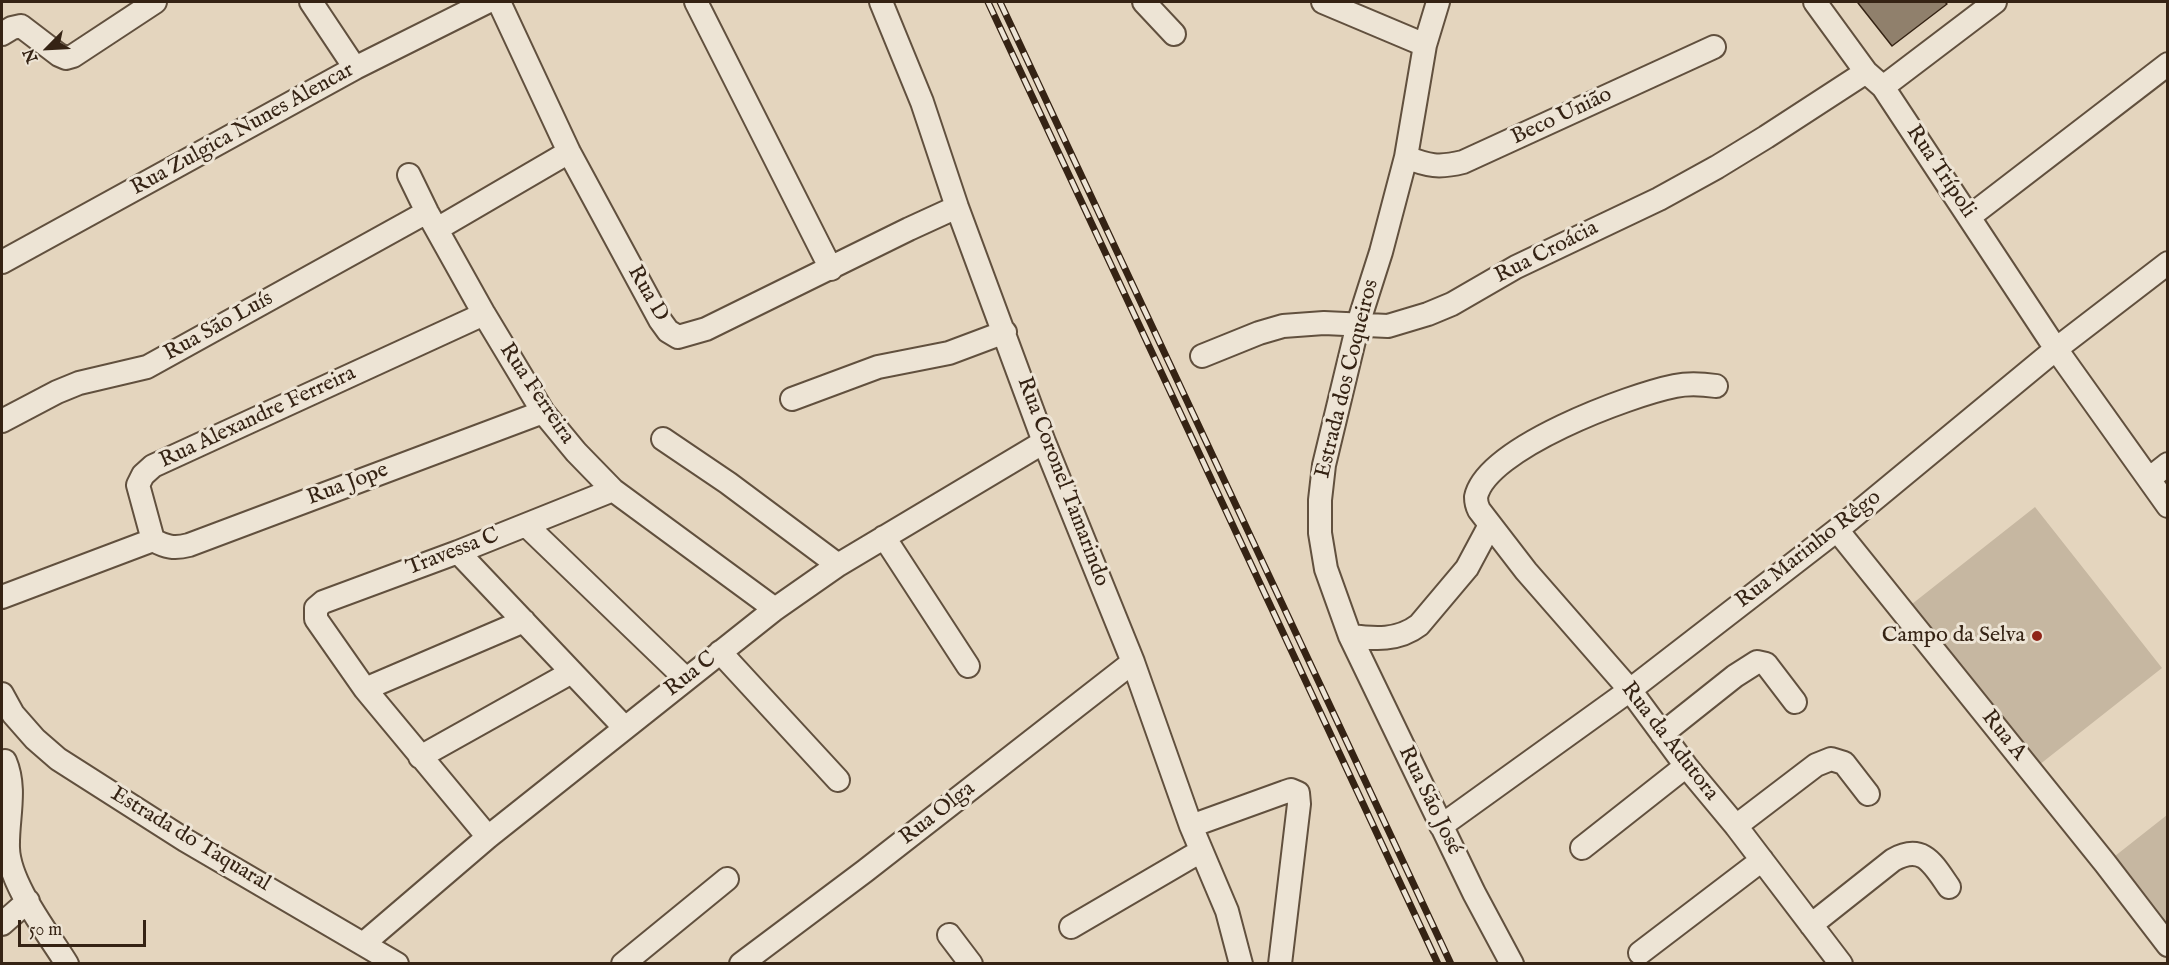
<!DOCTYPE html>
<html>
<head>
<meta charset="utf-8">
<style>
	body { margin:0 }
	#map { position:relative; width:2169px; height:965px; overflow:hidden; background:#e4d5be; font-family:"IM FELL English",serif }
	canvas { display:block }
	.frame { position:absolute; inset:0; border:3px solid #352314; pointer-events:none }
	.north { position:absolute; left:18px; top:18px; width:60px; height:60px; -webkit-text-stroke:4px #ede4d5; paint-order:stroke; rotate:246deg; font-size:16px; font-weight:700; line-height:24px; text-align:center; color:#352314 }
	.north::after { content:''; display:block; margin:auto; width:21px; height:27px; background:#352314; clip-path:polygon(50% 0,100% 100%,50% 72%,0 100%) }
	.scale { position:absolute; left:18px; top:920px; width:128px; height:27px; box-sizing:border-box; border:3px solid #352314; border-top:0; padding-left:8px; font-size:18px; line-height:21px; white-space:nowrap; color:#352314; -webkit-text-stroke:4px #ede4d5; paint-order:stroke }
</style>
</head>
<body>
<div id="map">
<canvas width="2169" height="965"></canvas>
<div class="frame"></div>
<div class="north">N</div>
<div class="scale">50 m</div>
</div>
<script>
const g = document.querySelector('canvas').getContext('2d');
g.lineJoin = 'round';
function fillPath(path, color) {
  g.fillStyle = color;
  g.fill(path, 'evenodd');
}
function strokePath(path, color, width, dash) {
  g.strokeStyle = color;
  g.lineWidth = width;
  g.lineCap = dash ? 'butt' : 'round';
  g.setLineDash(dash || []);
  g.stroke(path);
}
function drawText(font, color, halo, rows, align = 'center') {
  g.font = font + ' "IM FELL English",serif';
  g.lineWidth = 6;
  g.setLineDash([]);
  g.textBaseline = 'middle';
  g.strokeStyle = halo;
  g.fillStyle = color;
  for (const [text, x, y, turn = 0] of rows) {
    g.save();
    g.translate(x, y);
    g.rotate((+turn || 0) * Math.PI / 180);
    g.textAlign = isNaN(turn) ? turn : align;
    if (halo) g.strokeText(text, 0, 0);
    g.fillText(text, 0, 0);
    g.restore();
  }
}
const green = new Path2D(`
	M2035,507L2162,668L2039,765L1912,604Z
	M2167,815L2168,922H2167L2115,856Z`);
const building = new Path2D(`
	M1860,2H1945L1947,4L1892,46L1858,3Z`);
const minor = new Path2D(`
	M311,2L355,68
	M499,2L569,152L660,320L668,331L678,337L706,329L909,229L957,207
	M696,2L831,269
	M881,2L922,102L957,207L1044,442L1133,662L1191,826L1227,911L1241,964
	M1144,2L1174,34
	M1323,2L1425,45
	M1438,2L1425,45L1406,157L1381,252L1358,324L1324,465L1320,500V533L1326,569L1350,636L1474,893L1512,964
	M1815,2L1866,72L1883,87L2056,349L2168,506
	M2,34L12,28L21,26L59,55L66,58L73,56L155,2
	M1883,87L1995,2
	M1406,157C1428,166 1439,168 1463,162L1714,47
	M409,175L427,212L484,314L543,412L576,452L613,490L775,609
	M1969,217L2168,64
	M437,229L569,152
	M2,262L355,68L487,2
	M1202,356L1259,333L1283,326L1324,323L1388,326L1428,314L1452,304L1516,267L1659,199L1717,167L1766,137L1866,72
	M1716,386C1702,384 1689,383 1675,386C1630,395 1486,448 1476,497C1476,502 1477,506 1479,510L1526,571L1630,690L1686,766L1736,826L1841,964
	M792,399L878,367L949,353L1005,332
	M2,421L57,392L79,383L147,367L427,212
	M663,439L728,483L838,565
	M2149,479L2168,464
	M526,525L686,679
	M1837,530L2105,863L2168,945
	M884,537L968,666
	M153,540C166,547 174,549 189,545L543,412
	M458,552L624,727
	M2,597L153,540L138,485L143,475L153,466L484,314
	M1350,636C1375,639 1398,641 1419,625L1467,568L1490,525
	M720,652L838,780
	M365,689L524,621
	M2,694L13,714L35,739L58,759L185,840L397,964
	M1662,734L1735,676L1757,662L1766,664L1795,702
	M420,757L572,672
	M5,761C17,789 7,819 8,848C9,884 48,933 67,964
	M1191,826L1285,792L1291,790L1298,793L1299,804L1280,964
	M1441,826L1630,690L1837,530L2056,349L2168,263
	M1736,826L1816,765L1831,759L1844,763L1868,794
	M488,837L365,689L316,619V608L323,602L458,552L613,490
	M1582,848L1686,766
	M2,924L28,901
	M1811,925L1893,860C1923,843 1933,864 1949,887
	M1071,927L1201,851
	M949,935L971,964
	M363,944L488,837L775,609L838,565L1044,442
	M1640,953L1762,860
	M623,964L727,879
	M741,964L865,871L1133,662`);
const rail = new Path2D(`
	M988,2L1438,964
	M1000,2L1451,964`);
const markers = [
	[2037,636,6,"#8f2418"]
];
const streetNames = [
	["Beco União",1562,117,-25],
	["Rua Zulgica Nunes Alencar",243,130,-29],
	["Rua Trípoli",1940,172,56],
	["Rua Croácia",1547,253,-27],
	["Rua D",647,294,60],
	["Rua São Luís",219,327,-29],
	["Estrada dos Coqueiros",1348,379,-76],
	["Rua Ferreira",536,394,56],
	["Rua Alexandre Ferreira",258,418,-25],
	["Rua Coronel Tamarindo",1062,482,69],
	["Rua Jope",348,485,-21],
	["Rua Marinho Rêgo",1809,550,-38],
	["Travessa C",453,553,-21],
	["Rua C",691,675,-38],
	["Rua A",2003,736,51],
	["Rua da Adutora",1669,742,52],
	["Rua São José",1429,801,64],
	["Rua Olga",938,814,-38],
	["Estrada do Taquaral",190,840,31]
];
const poiNames = [
	["Campo da Selva",2025,636]
];
fillPath(green, '#c6b7a1');
fillPath(building, '#90806c');
strokePath(building, '#352314', 1.5);
strokePath(minor, '#61503e', 26);
strokePath(minor, '#ede4d5', 22);
strokePath(rail, '#352314', 7);
strokePath(rail, '#ede4d5', 4.5, [14]);
for (const [x, y, r, color] of markers) {
  const dot = new Path2D();
  dot.arc(x, y, r, 0, 2 * Math.PI);
  g.fillStyle = color;
  g.fill(dot);
  strokePath(dot, '#ede4d5', 2);
}
drawText('22px', '#352314', '#ede4d5', streetNames);
drawText('22px', '#352314', '#ede4d5', poiNames, 'right');
</script>
</body>
</html>
